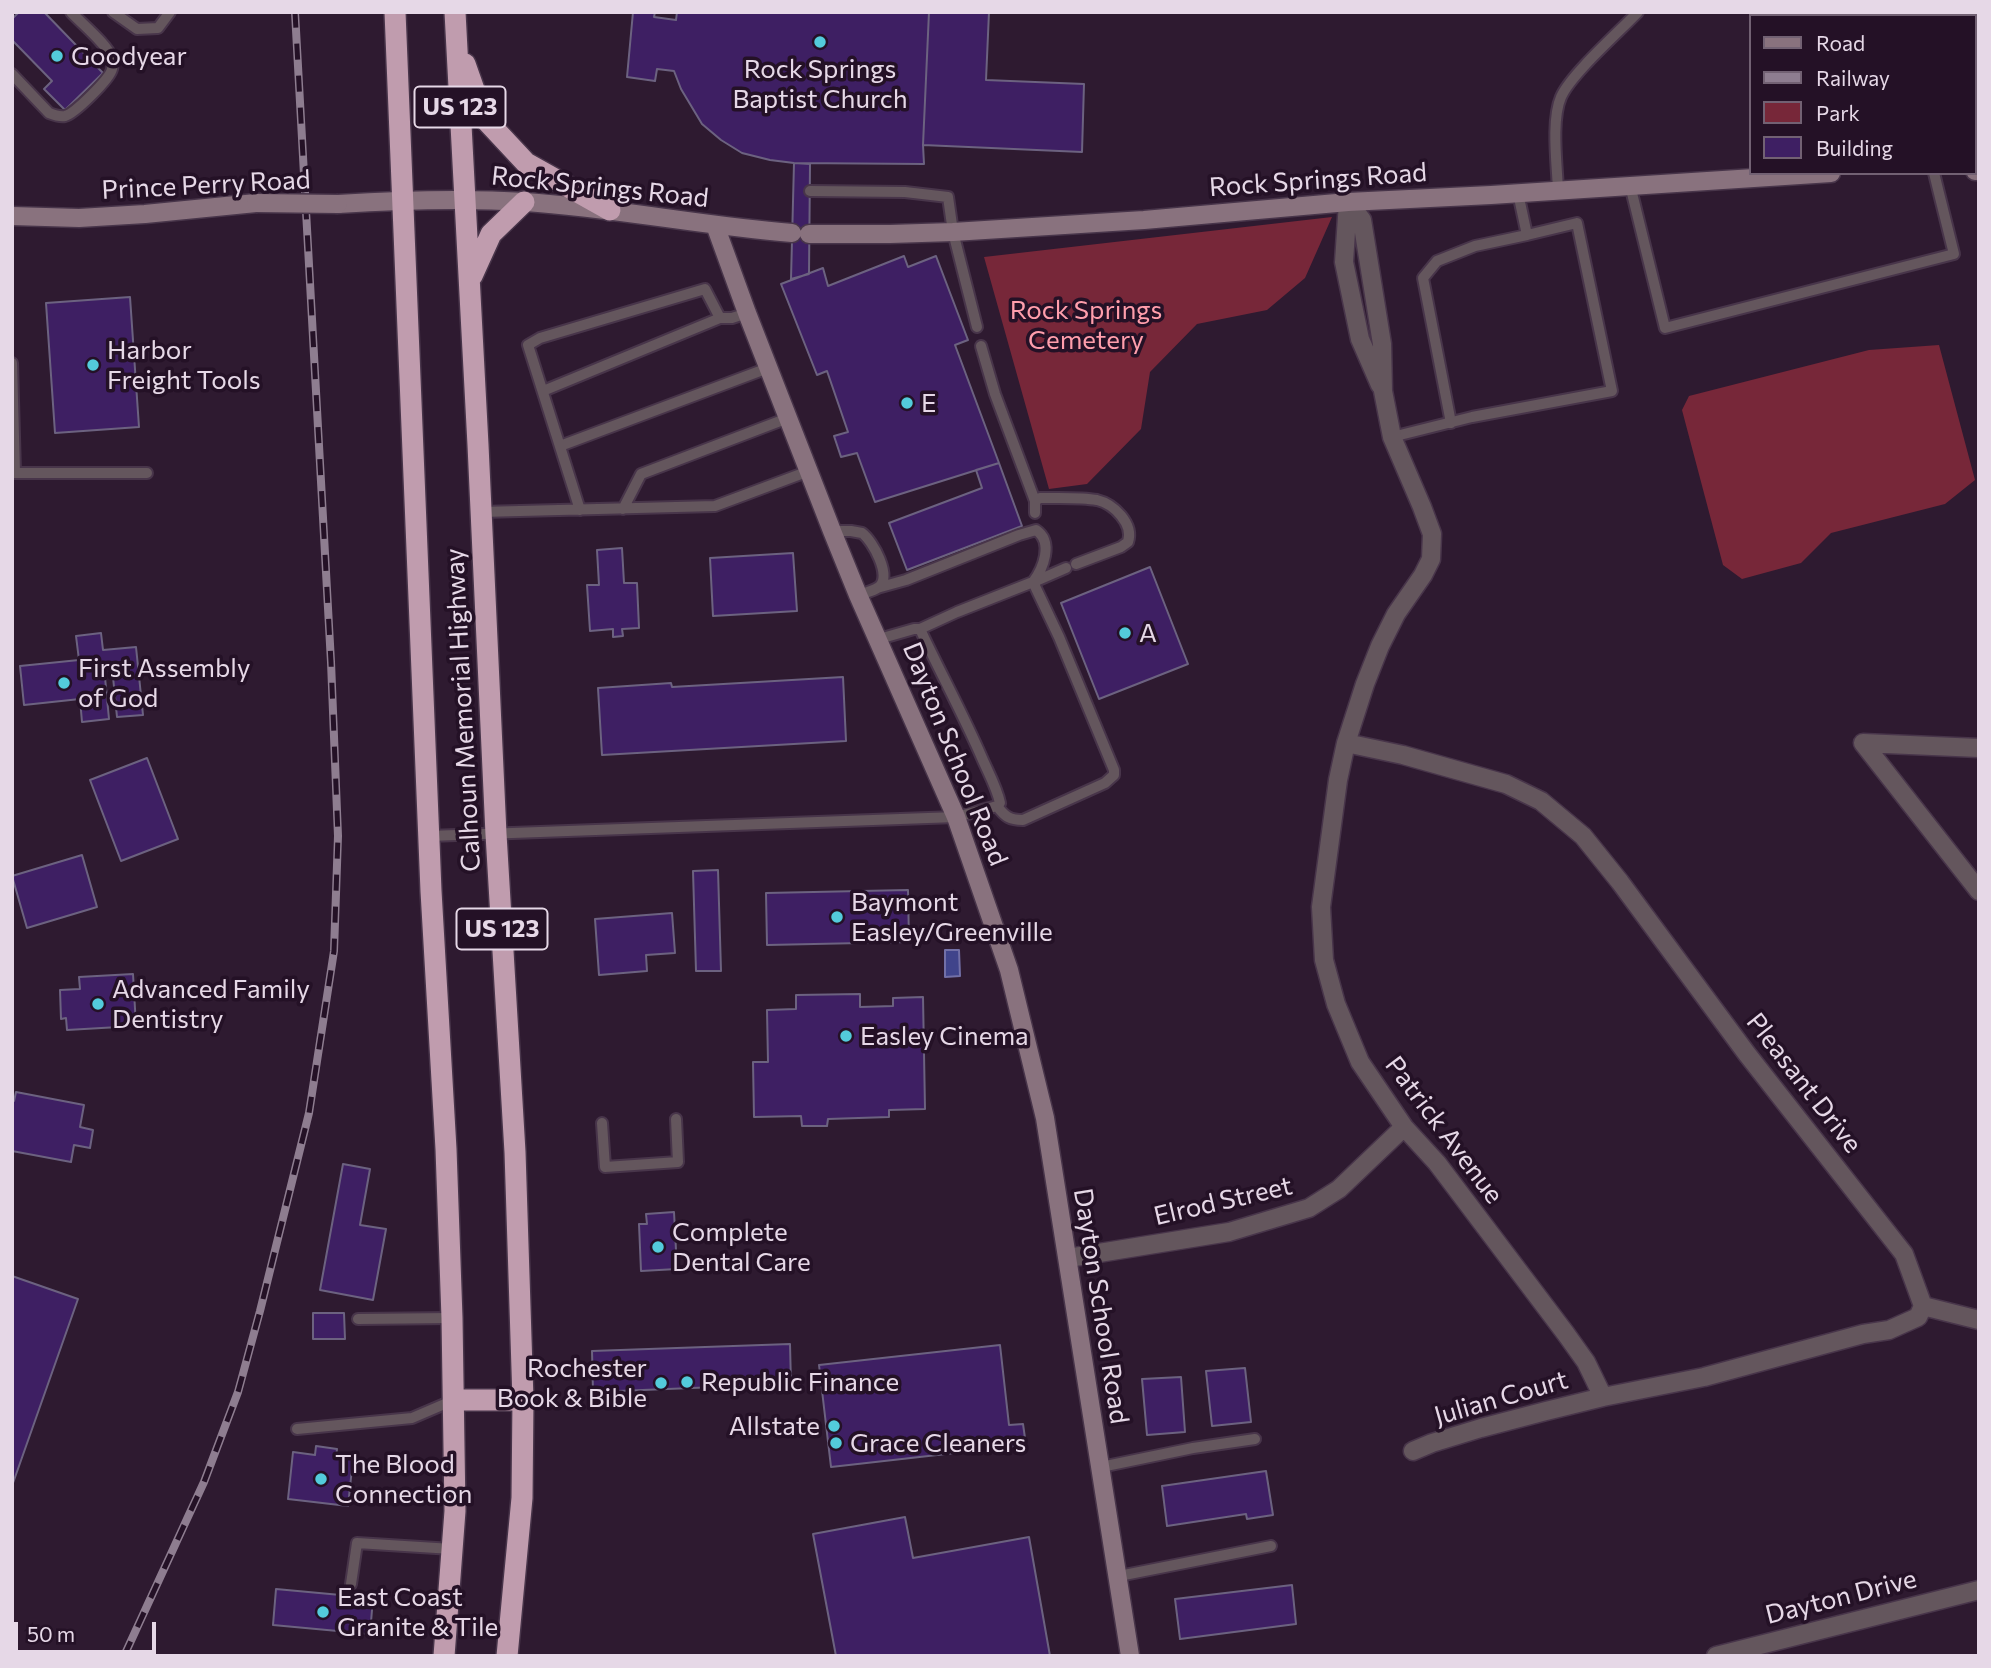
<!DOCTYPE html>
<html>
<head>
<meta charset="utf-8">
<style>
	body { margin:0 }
	#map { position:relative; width:1991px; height:1668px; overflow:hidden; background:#2e1a30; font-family:Commissioner,sans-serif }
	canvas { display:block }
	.frame { position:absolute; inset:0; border:14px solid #e6d8e7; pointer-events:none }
	.legend { position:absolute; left:1749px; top:14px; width:228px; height:161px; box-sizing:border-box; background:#241126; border:2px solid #726173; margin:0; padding:9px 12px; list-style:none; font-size:21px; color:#e6d8e7 }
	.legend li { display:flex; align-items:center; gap:14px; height:35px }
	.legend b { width:35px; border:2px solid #726173 }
	.scale { position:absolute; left:14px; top:1622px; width:142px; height:32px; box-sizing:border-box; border:4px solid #e6d8e7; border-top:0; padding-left:9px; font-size:21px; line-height:24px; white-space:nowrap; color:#e6d8e7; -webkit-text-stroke:5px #241126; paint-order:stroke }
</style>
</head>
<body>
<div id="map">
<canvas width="1991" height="1668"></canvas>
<div class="frame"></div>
<ul class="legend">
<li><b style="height:9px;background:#89727e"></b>Road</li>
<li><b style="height:9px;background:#8e7d90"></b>Railway</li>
<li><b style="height:19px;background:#772739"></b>Park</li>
<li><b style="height:19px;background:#3e1f63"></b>Building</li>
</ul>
<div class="scale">50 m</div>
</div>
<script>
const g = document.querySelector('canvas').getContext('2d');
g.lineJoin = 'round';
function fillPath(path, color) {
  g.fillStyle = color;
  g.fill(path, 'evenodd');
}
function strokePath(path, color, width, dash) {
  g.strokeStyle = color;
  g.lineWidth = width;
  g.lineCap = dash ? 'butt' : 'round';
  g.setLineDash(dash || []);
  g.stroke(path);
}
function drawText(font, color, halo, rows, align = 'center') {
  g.font = font + ' Commissioner,sans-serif';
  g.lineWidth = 7;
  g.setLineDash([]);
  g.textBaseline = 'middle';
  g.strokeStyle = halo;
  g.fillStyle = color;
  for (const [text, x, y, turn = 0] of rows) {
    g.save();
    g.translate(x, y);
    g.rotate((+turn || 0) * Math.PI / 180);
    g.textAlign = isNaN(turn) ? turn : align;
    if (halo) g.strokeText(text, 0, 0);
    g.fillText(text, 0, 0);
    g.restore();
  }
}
const green = new Path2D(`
	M1332,217L1305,278L1267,310L1197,324L1150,372L1141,429L1087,484L1049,489L984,257Z
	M1939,345L1975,480L1945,504L1831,533L1801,563L1742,579L1723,565L1682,410L1689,396L1869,350Z`);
const water = new Path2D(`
	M945,950H959L960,976L945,977Z`);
const building = new Path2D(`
	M19,12H44L103,73L65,110L44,89L52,81L12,40V19Z
	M633,12H655L654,17L676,20L677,12H929L923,145L924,164L794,163L770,160L742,153L721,140L702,124L681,89L674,71L657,69L655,81L627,77Z
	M929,12H989L986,80L1084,84L1082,152L923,145Z
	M794,163L810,164L809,274L791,279Z
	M904,256L908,267L936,256L968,340L955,345L999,463L875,502L857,453L841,457L834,436L848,432L827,371L817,375L781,284L823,268L828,286Z
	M130,297L139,427L55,433L46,303Z
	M999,463L1022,526L907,570L889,523L982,488L976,470Z
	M622,548L624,583H637L639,628L622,629L623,636L613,637V629L590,631L587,585H599L597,550Z
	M793,553L797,611L713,616L710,558Z
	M1150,567L1188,664L1099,699L1061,603Z
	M101,633L103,650L136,647L143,715L117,717L112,667H104L109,719L82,722L80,699L24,705L20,666L79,660L76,636Z
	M843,677L846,741L602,755L598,688L671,683L672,687Z
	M147,758L178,839L121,861L90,780Z
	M82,855L97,907L27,928L12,876Z
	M718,870L721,971H696L693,871Z
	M908,890L909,942L767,945L766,893Z
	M672,913L675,953L646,955L647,971L599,975L595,919Z
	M133,974L136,1026L67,1030L66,1018L61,1019L60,990L80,989L79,977Z
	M860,994V1007L893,1006V998L923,997L925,1109L889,1110V1117L828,1119L827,1126H802L801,1116L754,1117L753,1062H768L767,1010L796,1009V995Z
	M16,1092L84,1105L80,1127L93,1130L90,1148L74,1145L71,1162L12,1151V1101H14Z
	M343,1164L370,1169L360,1225L386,1229L373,1300L320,1290Z
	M674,1212L677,1269L641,1271L639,1224H647L646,1214Z
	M12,1276L78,1299L13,1483H12Z
	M313,1313H344L345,1339H313Z
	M790,1344L791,1384L593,1392L592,1351Z
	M1000,1345L1009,1425L1023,1424L1026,1445L831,1467L819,1365Z
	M1245,1368L1251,1422L1212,1426L1206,1371Z
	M1181,1377L1185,1432L1147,1435L1142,1379Z
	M316,1446L337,1449L336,1457L353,1459L348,1506L288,1499L293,1452L315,1455Z
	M1266,1471L1273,1515L1247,1519L1246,1514L1167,1526L1162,1486Z
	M905,1517L913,1558L1029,1537L1050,1656H836L813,1534Z
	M1292,1585L1296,1624L1180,1639L1175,1599Z
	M276,1589L373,1598L370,1634L273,1625Z`);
const lane = new Path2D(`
	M113,12L137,29L158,28L170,12
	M12,74L49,113C54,115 59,117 65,116C74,114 110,79 112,69C113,67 112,61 112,58C107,44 82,24 71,12
	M1630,185L1665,328L1954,254L1934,173
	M1558,190C1557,165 1551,120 1561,97C1571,74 1619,32 1638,12
	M810,191L905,192L948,197L953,232L977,327
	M981,346L995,394L1035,501
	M12,363L15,473
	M543,391L720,318
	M1451,423L1423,278L1437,261L1475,246L1527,235
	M1392,437L1472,417L1612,391L1577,223L1527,235L1518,193
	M560,446L768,368
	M12,473H147
	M623,509L641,474L788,418
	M580,510L528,345L540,338L705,289L720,318H732L747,313
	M481,512L715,506L809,471
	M1035,513V501L1040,498C1056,498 1081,497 1097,500C1114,504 1134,524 1128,542L1121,547L1076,564
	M832,531H851L862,533C873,541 892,576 879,587C874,591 864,593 858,595
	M1036,581L1066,568
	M877,588L906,580L1019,535L1036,530C1054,542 1043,569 1033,582
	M920,629L957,612L1033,582L1059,637L1114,770V775L1105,783L1023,820C1010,820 1005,817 997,806
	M429,836L956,817L997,806L1000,803C997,788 988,772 982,758C963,714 940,672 920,629H914L879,639
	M602,1123L605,1167L678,1162L676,1119
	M358,1319L452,1318
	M297,1429L412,1418L454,1400
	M1101,1467L1193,1448L1255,1439
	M1119,1576L1271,1546
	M351,1584L357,1543L452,1549`);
const street = new Path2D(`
	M1913,16L1914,12
	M1348,202L1362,220L1382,344L1383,391L1392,437L1422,507L1432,534L1431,559L1423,575L1396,614L1380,646L1365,684L1346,743L1338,780L1321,907L1324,960L1336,1004L1360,1062L1404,1127L1437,1163L1566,1334L1586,1362L1603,1397
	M1348,202L1344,262L1360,339L1380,385
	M1346,743L1403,755L1506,784L1541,801L1583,836L1620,882L1747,1054L1904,1254L1923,1306L1918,1317L1889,1330L1863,1334L1704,1377L1603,1397L1546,1411L1481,1428L1432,1443L1413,1451
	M1979,748L1863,743L1979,891
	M1068,1258L1229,1232L1309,1208L1339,1189L1404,1127
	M1923,1306L1979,1320
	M1716,1656L1979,1590`);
const secondary = new Path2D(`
	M1975,171H1979
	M338,204C400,200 463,198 526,202C615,208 703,226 792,233
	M12,216L79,218L145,214L256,203
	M715,225L747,313L832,531L858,595L956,817L1009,970L1045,1118L1130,1656
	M809,234H890L953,232L1144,220L1348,202L1491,195L1831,173`);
const highway = new Path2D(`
	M395,12L431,891L446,1149L452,1318L455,1511L444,1656
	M455,12L478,445L496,834L515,1152L523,1400L522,1498L507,1656
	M465,64L484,118L526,163L610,210
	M472,276L491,234L524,202
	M454,1400H523`);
const rail = new Path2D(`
	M124,1656L204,1482L238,1392L260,1311L309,1113L334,951L338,836L331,662L295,12`);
const secondaryBridge = new Path2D(`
	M256,203L338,204`);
const markers = [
	[820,42,7,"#53cbdb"],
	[57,56,7,"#53cbdb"],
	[93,365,7,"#53cbdb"],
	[907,403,7,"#53cbdb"],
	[1125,633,7,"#53cbdb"],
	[64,683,7,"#53cbdb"],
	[837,917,7,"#53cbdb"],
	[98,1004,7,"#53cbdb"],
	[846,1036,7,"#53cbdb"],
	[658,1247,7,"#53cbdb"],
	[687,1382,7,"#53cbdb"],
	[661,1383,7,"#53cbdb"],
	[834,1426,7,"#53cbdb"],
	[836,1443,7,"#53cbdb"],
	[321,1479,7,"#53cbdb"],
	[323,1612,7,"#53cbdb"]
];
const shields = [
	[460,107,91],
	[502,929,91]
];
const shieldNames = [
	["US 123",460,107],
	["US 123",502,929]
];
const poiNames = [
	["Goodyear",71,56],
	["Rock Springs",820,69,"center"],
	["Baptist Church",820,99,"center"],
	["Harbor",107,350],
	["Freight Tools",107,380],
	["E",921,403],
	["A",1139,633],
	["First Assembly",78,668],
	["of God",78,698],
	["Baymont",851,902],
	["Easley/Greenville",851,932],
	["Advanced Family",112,989],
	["Dentistry",112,1019],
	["Easley Cinema",860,1036],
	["Complete",672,1232],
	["Dental Care",672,1262],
	["Rochester",647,1368,"right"],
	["Book & Bible",647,1398,"right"],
	["Republic Finance",701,1382],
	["Allstate",820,1426,"right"],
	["Grace Cleaners",850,1443],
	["The Blood",335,1464],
	["Connection",335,1494],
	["East Coast",337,1597],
	["Granite & Tile",337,1627]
];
const streetNames = [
	["Rock Springs Road",1318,180,-4],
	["Prince Perry Road",206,185,-3],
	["Rock Springs Road",600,187,6],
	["Calhoun Memorial Highway",463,710,-93],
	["Dayton School Road",955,754,68],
	["Pleasant Drive",1804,1083,52],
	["Patrick Avenue",1444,1130,53],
	["Elrod Street",1223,1201,-13],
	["Dayton School Road",1101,1306,81],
	["Julian Court",1501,1398,-16],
	["Dayton Drive",1841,1597,-14]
];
const parkNames = [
	["Rock Springs",1086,310],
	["Cemetery",1086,340]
];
fillPath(green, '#772739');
fillPath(water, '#40448b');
strokePath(water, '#7270a7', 2);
fillPath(building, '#3e1f63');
strokePath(building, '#6c6280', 2);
strokePath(lane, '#48354a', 14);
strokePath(street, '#48354a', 21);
strokePath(secondary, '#48354a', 21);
strokePath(highway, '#48354a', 24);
strokePath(lane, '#64565d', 10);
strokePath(street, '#64565d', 18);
strokePath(secondary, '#89727e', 18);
strokePath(highway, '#c09cae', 21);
strokePath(rail, '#8e7d90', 8);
strokePath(rail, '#241126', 5, [16]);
strokePath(secondaryBridge, '#48354a', 21, []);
strokePath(secondaryBridge, '#89727e', 18);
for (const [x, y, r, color] of markers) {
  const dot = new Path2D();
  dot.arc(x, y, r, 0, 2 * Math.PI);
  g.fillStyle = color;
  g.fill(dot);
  strokePath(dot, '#241126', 2.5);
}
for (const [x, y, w] of shields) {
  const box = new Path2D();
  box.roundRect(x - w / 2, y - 20.5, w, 41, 5);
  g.fillStyle = '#241126';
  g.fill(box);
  strokePath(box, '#e6d8e7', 2);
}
drawText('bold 24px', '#e6d8e7', null, shieldNames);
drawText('26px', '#e6d8e7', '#241126', poiNames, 'left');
drawText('26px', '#e6d8e7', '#241126', streetNames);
drawText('26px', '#ff9eac', '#241126', parkNames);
</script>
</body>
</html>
